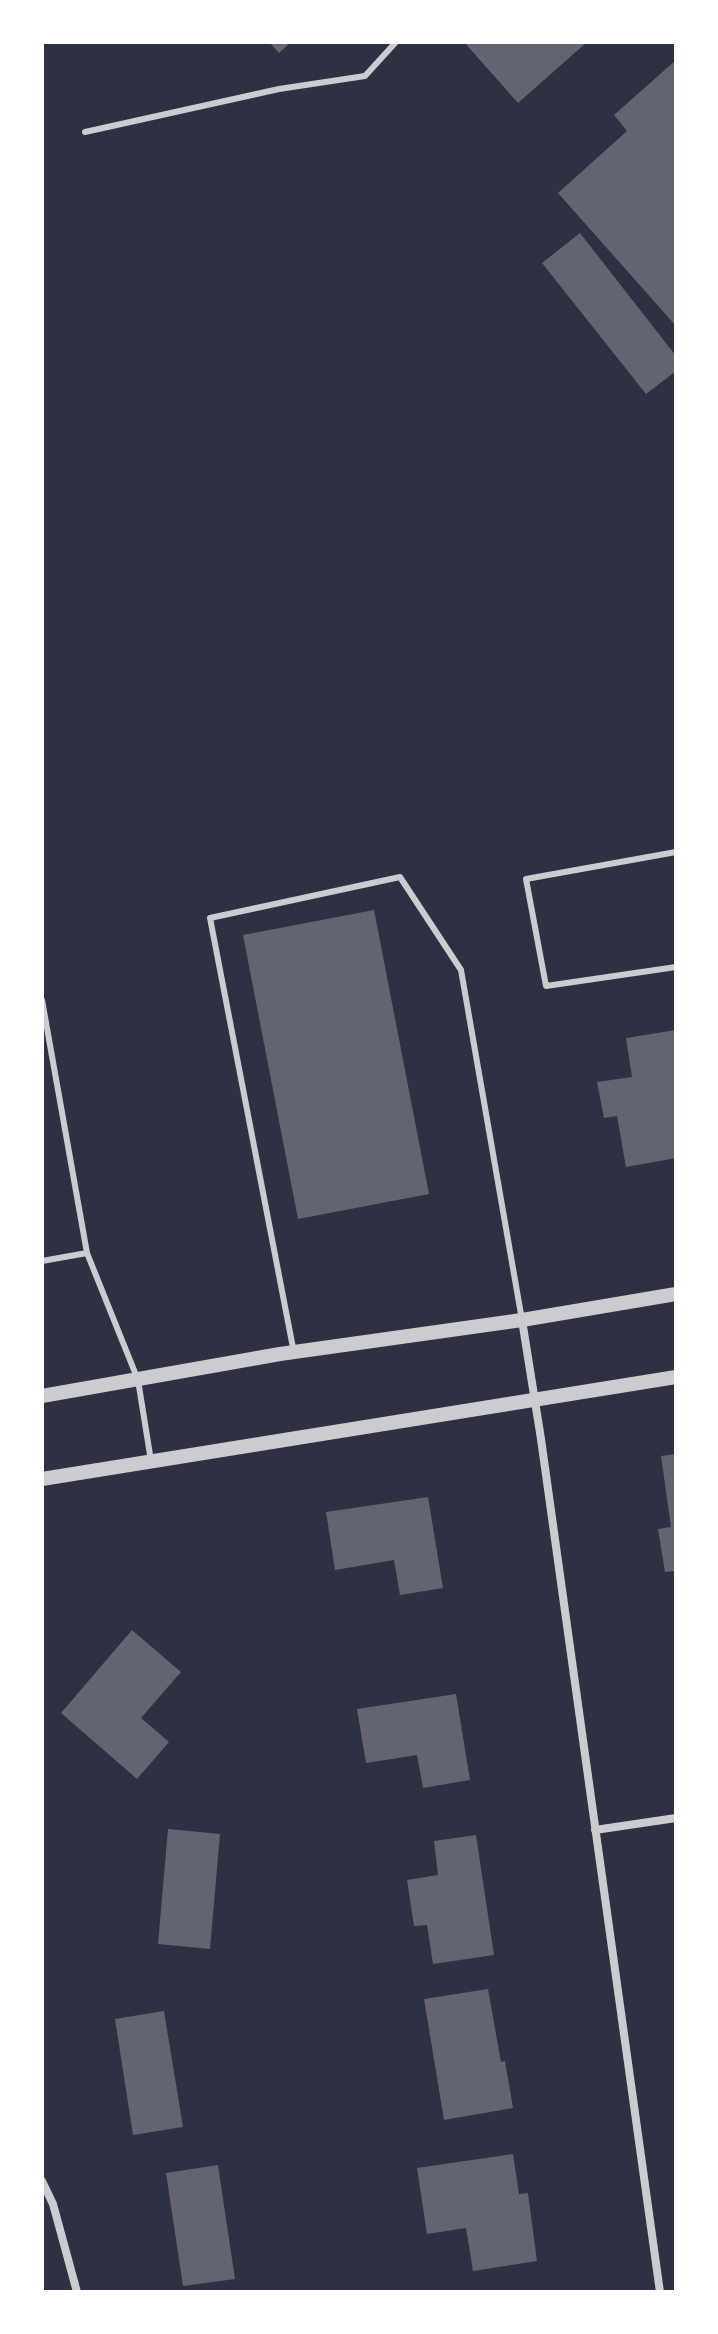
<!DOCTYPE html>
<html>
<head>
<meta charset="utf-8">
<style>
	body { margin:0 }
	#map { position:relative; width:718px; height:2334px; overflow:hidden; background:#2d3142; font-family:"Sofia Sans Condensed",sans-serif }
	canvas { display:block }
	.frame { position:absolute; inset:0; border:44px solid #fff; pointer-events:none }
</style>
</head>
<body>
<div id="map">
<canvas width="718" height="2334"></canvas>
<div class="frame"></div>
</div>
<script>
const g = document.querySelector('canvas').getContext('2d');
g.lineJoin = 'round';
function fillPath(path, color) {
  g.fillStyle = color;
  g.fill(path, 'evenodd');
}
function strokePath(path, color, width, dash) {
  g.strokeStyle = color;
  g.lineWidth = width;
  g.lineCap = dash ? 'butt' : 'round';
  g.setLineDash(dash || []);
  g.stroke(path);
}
const building = new Path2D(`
	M269,42H291L279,53Z
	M464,42H587L518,103Z
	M676,60V326L558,193L627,131L614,115Z
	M580,233L676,356V371L646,394L542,263Z
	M374,910L429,1194L298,1219L243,935Z
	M676,1030V1158L626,1167L617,1116L604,1118L597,1082L632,1077L626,1038Z
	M676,1454V1571L665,1572L658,1529L671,1527L661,1456Z
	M428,1497L443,1588L400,1595L394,1560L335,1570L326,1512Z
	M132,1630L181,1672L141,1718L169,1742L137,1779L61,1713Z
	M456,1694L470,1780L423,1788L417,1755L366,1763L357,1709Z
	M168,1829L220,1834L210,1949L158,1944Z
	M476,1835L494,1955L433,1964L427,1925L414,1926L407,1880L438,1875L434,1841Z
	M488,1989L501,2062L505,2061L513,2108L444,2120L424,1999Z
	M164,2011L183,2127L133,2135L115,2019Z
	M513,2154L519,2194L528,2193L537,2261L473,2271L466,2228L427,2234L417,2168Z
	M218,2165L235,2279L183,2286L166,2173Z`);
const service = new Path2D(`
	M85,132L279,89L365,76L396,42
	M676,852L526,879L546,986L676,967
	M42,1000L87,1253L42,1261
	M87,1253L138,1380L151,1461
	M294,1353L210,918L400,877L461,970L522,1320`);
const minor = new Path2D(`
	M522,1320L541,1439L660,2292
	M595,1830L676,1818
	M42,2181L53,2204L77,2292`);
const tertiary = new Path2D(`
	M42,1396L280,1354L522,1320L676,1294
	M42,1479L676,1377`);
fillPath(building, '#626471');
strokePath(service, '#caccd0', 6);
strokePath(minor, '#caccd0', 8);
strokePath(tertiary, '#caccd0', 14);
</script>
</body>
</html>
